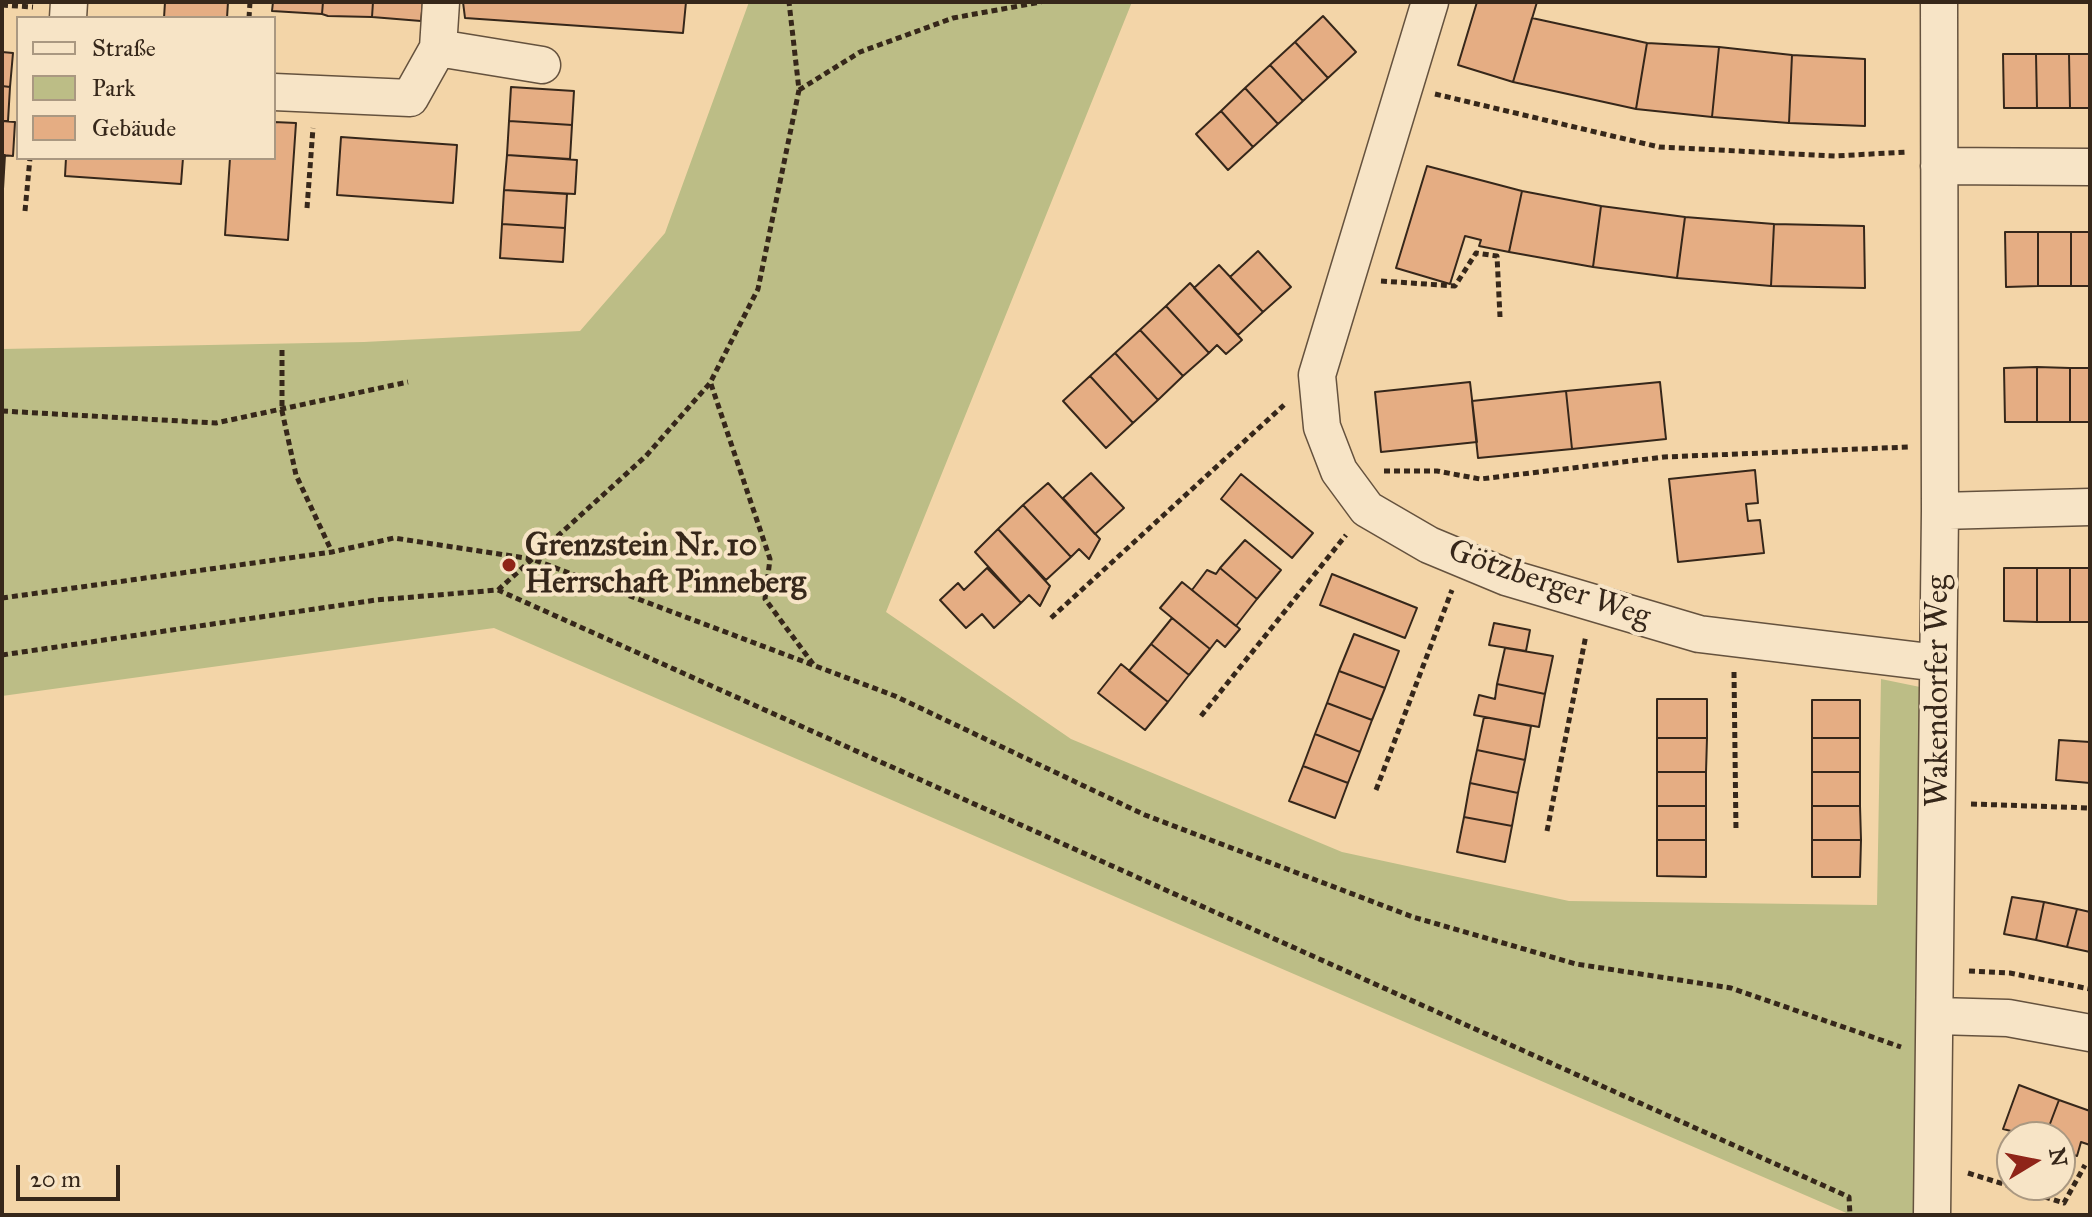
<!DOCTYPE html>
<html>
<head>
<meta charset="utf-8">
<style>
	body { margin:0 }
	#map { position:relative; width:2092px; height:1217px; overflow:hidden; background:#f3d5a8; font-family:"IM FELL Great Primer",serif }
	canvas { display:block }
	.frame { position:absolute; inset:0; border:4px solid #36271a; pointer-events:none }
	.legend { position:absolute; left:16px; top:16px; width:260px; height:144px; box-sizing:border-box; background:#f7e4c6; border:2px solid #aa9881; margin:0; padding:10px 14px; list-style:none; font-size:24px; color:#36271a }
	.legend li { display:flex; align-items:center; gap:16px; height:40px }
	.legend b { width:40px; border:2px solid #aa9881 }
	.north { position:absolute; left:1996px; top:1121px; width:80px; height:80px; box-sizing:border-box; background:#f7e4c6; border:2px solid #aa9881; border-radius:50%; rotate:80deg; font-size:22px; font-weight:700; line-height:32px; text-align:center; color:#36271a }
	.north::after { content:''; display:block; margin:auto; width:28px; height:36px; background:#8f2418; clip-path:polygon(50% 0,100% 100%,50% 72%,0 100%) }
	.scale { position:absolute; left:16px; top:1165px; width:104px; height:36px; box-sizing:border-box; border:4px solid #36271a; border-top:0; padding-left:10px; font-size:24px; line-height:28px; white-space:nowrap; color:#36271a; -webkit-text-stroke:6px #f7e4c6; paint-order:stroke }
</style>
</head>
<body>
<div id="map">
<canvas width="2092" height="1217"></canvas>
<div class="frame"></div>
<ul class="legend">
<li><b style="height:10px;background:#f7e4c6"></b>Straße</li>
<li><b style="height:22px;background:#bcbd86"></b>Park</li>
<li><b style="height:22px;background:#e5ad83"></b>Gebäude</li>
</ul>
<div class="north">N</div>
<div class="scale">20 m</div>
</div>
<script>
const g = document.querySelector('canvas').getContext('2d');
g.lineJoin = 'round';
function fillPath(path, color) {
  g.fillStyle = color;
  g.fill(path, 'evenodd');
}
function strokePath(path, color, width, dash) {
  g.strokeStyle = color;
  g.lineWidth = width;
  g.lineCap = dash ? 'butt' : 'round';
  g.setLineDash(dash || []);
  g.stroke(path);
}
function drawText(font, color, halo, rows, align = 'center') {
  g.font = font + ' "IM FELL Great Primer",serif';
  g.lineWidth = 8;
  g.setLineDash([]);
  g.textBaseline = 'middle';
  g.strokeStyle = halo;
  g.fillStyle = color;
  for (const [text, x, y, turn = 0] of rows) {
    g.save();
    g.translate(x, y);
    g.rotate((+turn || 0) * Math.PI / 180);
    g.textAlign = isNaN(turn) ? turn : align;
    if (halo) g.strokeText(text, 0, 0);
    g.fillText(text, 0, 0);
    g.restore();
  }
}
const green = new Path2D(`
	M749,2H1132L886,612L1071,739L1342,852L1569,901L1877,905L1881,679L1920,687L1915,1215H1851L494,628L2,696V349L364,342L580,331L665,233Z`);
const building = new Path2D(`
	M165,2H228L227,18H164Z
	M273,2H323L322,14L272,11Z
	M323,2H373L372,17L328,16L322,14Z
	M373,2H423L421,21L372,17Z
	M463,2H686L683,33L465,18Z
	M1477,2H1537L1513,82L1458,65Z
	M1323,16L1356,52L1328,78L1295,42Z
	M1532,18L1647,43L1636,109L1513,82Z
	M1295,42L1328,78L1303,101L1270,65Z
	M1647,43L1719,47L1712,117L1636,109Z
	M1719,47L1792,55L1789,123L1712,117Z
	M2,52L13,53L10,87L2,86Z
	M2003,54H2036L2037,108H2004Z
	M2036,54H2069L2070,108H2037Z
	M2069,54H2090V108H2070Z
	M1792,55L1865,59V126L1789,123Z
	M1270,65L1303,101L1278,124L1245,88Z
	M2,86L10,87L8,121H2Z
	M511,87L574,91L572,125L509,121Z
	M1245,88L1278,124L1253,147L1221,111Z
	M1221,111L1253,147L1228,170L1196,134Z
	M2,121L15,122L13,156L2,155Z
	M509,121L572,125L570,159L507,155Z
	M274,122L296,123L288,240L225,235L230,158H274Z
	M341,137L457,145L453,203L337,195Z
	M2,155H5L3,189H2Z
	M507,155L577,160L575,194L504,190Z
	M66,158H183L181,184L65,176Z
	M1427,166L1522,191L1509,252L1479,246L1481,240L1465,236L1450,284L1396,268Z
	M504,190L567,194L565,228L502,224Z
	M1522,191L1601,206L1593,267L1509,252Z
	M1601,206L1685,217L1677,278L1593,267Z
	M1685,217L1774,224L1771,286L1677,278Z
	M502,224L565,228L563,262L500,258Z
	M1774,224L1864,226L1865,288L1771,286Z
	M2005,232H2038V286L2006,287Z
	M2038,232H2071V286H2038Z
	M2071,232H2090V286H2071Z
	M1258,251L1291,287L1263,312L1230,277Z
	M1219,265L1263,312L1238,335L1194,288Z
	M1190,283L1242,340L1226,354L1217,345L1209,353L1166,306Z
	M1166,306L1209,353L1183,376L1140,330Z
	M1140,330L1183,376L1158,400L1115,353Z
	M1115,353L1158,400L1133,423L1090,376Z
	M2037,367L2070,368V422H2037Z
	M2037,367V422H2005L2004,368Z
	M2070,368H2090V422H2070Z
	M1090,376L1133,423L1106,448L1063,401Z
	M1470,382L1477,442L1381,452L1375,392Z
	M1660,382L1666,439L1572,449L1566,391Z
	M1566,391L1572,449L1478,458L1472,401Z
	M1755,470L1758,503L1746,504L1748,521L1760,520L1764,553L1678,562L1669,479Z
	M1091,473L1124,508L1095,534L1063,498Z
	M1241,474L1313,533L1292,558L1221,499Z
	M1048,483L1100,539L1089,559L1079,549L1071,557L1023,505Z
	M1023,505L1071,557L1046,580L998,529Z
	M998,529L1050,586L1040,606L1029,595L1021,603L975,552Z
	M1245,540L1281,570L1257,599L1220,568Z
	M987,568L1021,603L994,628L982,614L966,628L940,600L958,583L964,590Z
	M1220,568L1257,599L1236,626L1192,590L1207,570L1216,574Z
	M2004,568H2037V622L2004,621Z
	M2037,568H2070V622H2037Z
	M2070,568H2090V622H2070Z
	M1332,574L1417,608L1405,638L1320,605Z
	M1182,582L1240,629L1225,647L1217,640L1210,649L1160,608Z
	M1172,618L1210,649L1189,675L1151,644Z
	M1494,623L1530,630L1526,651L1489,645Z
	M1354,634L1399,651L1385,688L1339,671Z
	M1151,644L1189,675L1168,702L1129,671Z
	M1505,648L1553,656L1545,694L1497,684Z
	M1121,664L1168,702L1145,730L1098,693Z
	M1339,671L1385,688L1372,720L1327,703Z
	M1497,684L1545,694L1539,727L1474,715L1479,695L1495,699Z
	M1657,699H1707V738H1657Z
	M1812,700H1860V738H1812Z
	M1327,703L1372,720L1360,752L1315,734Z
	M1484,717L1531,726L1525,760L1477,750Z
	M1315,734L1360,752L1348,783L1303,766Z
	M1657,738H1707L1706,772H1657Z
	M1812,738H1860V772H1812Z
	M2059,740L2090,742V783L2056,780Z
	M1477,750L1525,760L1518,793L1470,783Z
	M1303,766L1348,783L1335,818L1289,801Z
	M1657,772H1706V806H1657Z
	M1812,772H1860V806H1812Z
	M1470,783L1518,793L1512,826L1464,817Z
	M1657,806H1706V840H1657Z
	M1812,806H1860L1861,840H1812Z
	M1464,817L1512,826L1505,862L1457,852Z
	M1657,840H1706V877L1657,876Z
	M1812,840H1861L1860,877H1812Z
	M2012,897L2044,902L2036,940L2004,934Z
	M2044,902L2077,909L2067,947L2036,940Z
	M2077,909L2090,912V952L2067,947Z
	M2019,1085L2059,1100L2045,1137H2012V1154L2004,1151L2011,1131L2003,1129Z
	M2059,1100L2090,1111V1145L2081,1142L2077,1156L2060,1151V1137H2045Z`);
const path = new Path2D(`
	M2,5L33,7
	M249,18L250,2
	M799,90L860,52L953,18L1041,2
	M1435,94L1659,147L1835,156L1907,152
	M307,208L313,128
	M25,211L30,158
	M1381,281L1455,286L1476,253L1497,256L1500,317
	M282,350V411L296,475L332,552
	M711,384L770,559L765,599L813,664
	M2,411L216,423L408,382
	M1384,471H1437L1480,479L1664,457L1908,447
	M498,590L646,456L710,383L758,289L799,90L789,2
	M2,598L332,552L394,538L532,559L895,696L1145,815L1413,917L1576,964L1731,988L1901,1047
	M1051,618L1284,405
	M2,655L376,600L498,590L1849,1197L1850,1215
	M1734,672L1736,831
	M1201,716L1346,535
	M1376,790L1452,590
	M1971,804L2090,808
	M1547,831L1586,635
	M1969,971L2010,973L2090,989
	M1968,1173L2064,1203L2085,1165`);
const minor = new Path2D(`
	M1430,2L1317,375L1322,427L1339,471L1367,509L1429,545L1506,577L1699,634L1938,663
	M68,18L69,2
	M438,48L542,65
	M274,92L410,98L438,48L441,2
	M1939,166L2090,167
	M1940,511L2090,507
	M1937,1016L2008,1018L2090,1033
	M1932,1215L1940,511L1939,2`);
const markers = [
	[509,565,8,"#8f2418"]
];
const poiNames = [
	["Grenzstein Nr. 10",525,547],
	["Herrschaft Pinneberg",525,584]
];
const streetNames = [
	["Götzberger Weg",1549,585,19],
	["Wakendorfer Weg",1939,691,-90]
];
fillPath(green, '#bcbd86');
fillPath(building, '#e5ad83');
strokePath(building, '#36271a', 2);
strokePath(minor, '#65523e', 39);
strokePath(path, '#36271a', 5, [6, 4]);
strokePath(minor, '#f7e4c6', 36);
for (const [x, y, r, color] of markers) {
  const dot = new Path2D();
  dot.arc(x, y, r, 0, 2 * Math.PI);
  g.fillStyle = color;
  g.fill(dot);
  strokePath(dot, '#f7e4c6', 3);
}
drawText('bold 32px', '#36271a', '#f7e4c6', poiNames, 'left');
drawText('32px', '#36271a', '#f7e4c6', streetNames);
</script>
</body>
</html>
